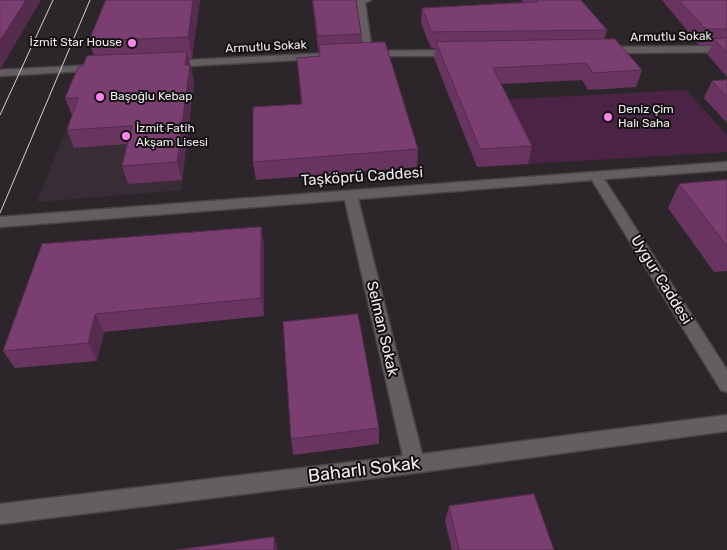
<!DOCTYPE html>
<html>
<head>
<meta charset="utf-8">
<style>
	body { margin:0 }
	canvas { display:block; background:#2c262b }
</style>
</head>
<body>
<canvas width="727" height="550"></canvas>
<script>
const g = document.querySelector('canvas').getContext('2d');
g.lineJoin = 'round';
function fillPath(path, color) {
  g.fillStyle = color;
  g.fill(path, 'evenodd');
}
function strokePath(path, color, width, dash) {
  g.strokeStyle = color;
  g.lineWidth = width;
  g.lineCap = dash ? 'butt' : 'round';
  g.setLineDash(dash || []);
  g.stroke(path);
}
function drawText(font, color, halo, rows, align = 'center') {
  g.font = font + ' Rubik,sans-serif';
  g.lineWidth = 4;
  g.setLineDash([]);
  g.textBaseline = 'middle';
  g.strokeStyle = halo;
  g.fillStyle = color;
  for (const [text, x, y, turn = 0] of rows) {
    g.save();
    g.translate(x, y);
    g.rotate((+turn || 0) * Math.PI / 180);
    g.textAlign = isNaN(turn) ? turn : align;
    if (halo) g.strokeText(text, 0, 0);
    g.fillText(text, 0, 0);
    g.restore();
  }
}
const built = new Path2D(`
	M191,108L181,190L37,202L72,115Z`);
const green = new Path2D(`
	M686,90L727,135V152L528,164L497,100Z`);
const minor = new Path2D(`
	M356,0H371L365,3L372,51L456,50L461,53L456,56H365Z
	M727,46V52L604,53L599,50L604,47Z
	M331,53L334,54V58L169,67L164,64L169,61Z
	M96,65L101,68L100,70L0,76V70Z
	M727,162V170L604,179L727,370V392L721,390L592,180L358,199L422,454L727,415V431L415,473L0,524V504L403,456L345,200L0,227V217Z`);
const tram = new Path2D(`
	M0,115L53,0
	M0,213L90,0`);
const wall = new Path2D(`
	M200,0L192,58H189L194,82L182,180L128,184L122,166L127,144L74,148L67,130L72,115L65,98L83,66L94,56L89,41Z
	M312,0H356L361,34V43L418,149L417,167L256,180L253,162L301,104L297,58L319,56Z
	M522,0H581L607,30L604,39L642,70L636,87L588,90L582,80L501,84L532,146L528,164L477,167L434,58L435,48H431L421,23L422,8L522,2Z
	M662,0H727V77L707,54L712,45H699Z
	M727,80V123L704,98L712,81Z
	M727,180V271L714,272L668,208L679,184Z
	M261,227L264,246V316L104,332L97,361L15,368L3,351Z
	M379,428V444L293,455L291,439Z
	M449,506L554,550H452L445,521Z`);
const shadedWall = new Path2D(`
	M26,0H41L1,68H0V41Z
	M193,0H200L192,58L188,37Z
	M187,52L194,82L182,180L177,162L185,65Z
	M261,227L264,246V316L261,298Z
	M95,314L104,332L97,361L88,343Z
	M274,537L278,550H274Z`);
const building = new Path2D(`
	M0,0H26L0,41Z
	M106,0H193L188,37L89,41Z
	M313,0H356L361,34L318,36Z
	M536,0H581L607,30L432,32L422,8L537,2Z
	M679,0H727V29H706Z
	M727,38V53L714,39Z
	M615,39L642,70L593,73L586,63L493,68L532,146L480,149L436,42Z
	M385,42L418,149L253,162V107L302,104L297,58L320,56L319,45Z
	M187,52L185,65H190L177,162L122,166L132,126L67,130L78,98H65L78,67L83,66L87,56Z
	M727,80V97L712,81Z
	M727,180V246L679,184Z
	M261,227V298L95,314L88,343L3,351L42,244Z
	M358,314L379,428L291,439L283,322Z
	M534,494L554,550H459L449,506Z
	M274,537V550H176Z`);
const markers = [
	[132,43,5,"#fa87e7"],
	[100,97,5,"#fa87e7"],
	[608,117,5,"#fa87e7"],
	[126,136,5,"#fa87e7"]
];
const farStreetnames = [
	["Armutlu Sokak",671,37,-1],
	["Armutlu Sokak",266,47,-3]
];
const farPoinames = [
	["İzmit Star House",122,43,"right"],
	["Başoğlu Kebap",110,97],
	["Deniz Çim",618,110],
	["Halı Saha",618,124],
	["İzmit Fatih",136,129],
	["Akşam Lisesi",136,143]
];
const streetNames = [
	["Taşköprü Caddesi",362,177,-4],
	["Uygur Caddesi",661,280,58],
	["Selman Sokak",382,329,77]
];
const nearStreetnames = [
	["Baharlı Sokak",364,470,-7]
];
fillPath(built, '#382c35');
fillPath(green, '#4b2344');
strokePath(minor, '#4a4448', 3);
fillPath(minor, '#645d62');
strokePath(tram, '#d3ced2', 1);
fillPath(wall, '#693560');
fillPath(shadedWall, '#552b4e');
fillPath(building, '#7a3e70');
strokePath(building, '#552b4e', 1);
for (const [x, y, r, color] of markers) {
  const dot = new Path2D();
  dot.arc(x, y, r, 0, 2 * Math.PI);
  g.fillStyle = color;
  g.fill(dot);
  strokePath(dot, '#131012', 2);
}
drawText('12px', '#f0ebef', '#131012', farStreetnames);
drawText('12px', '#f0ebef', '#131012', farPoinames, 'left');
drawText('15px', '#f0ebef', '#131012', streetNames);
drawText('18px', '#f0ebef', '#131012', nearStreetnames);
</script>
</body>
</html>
